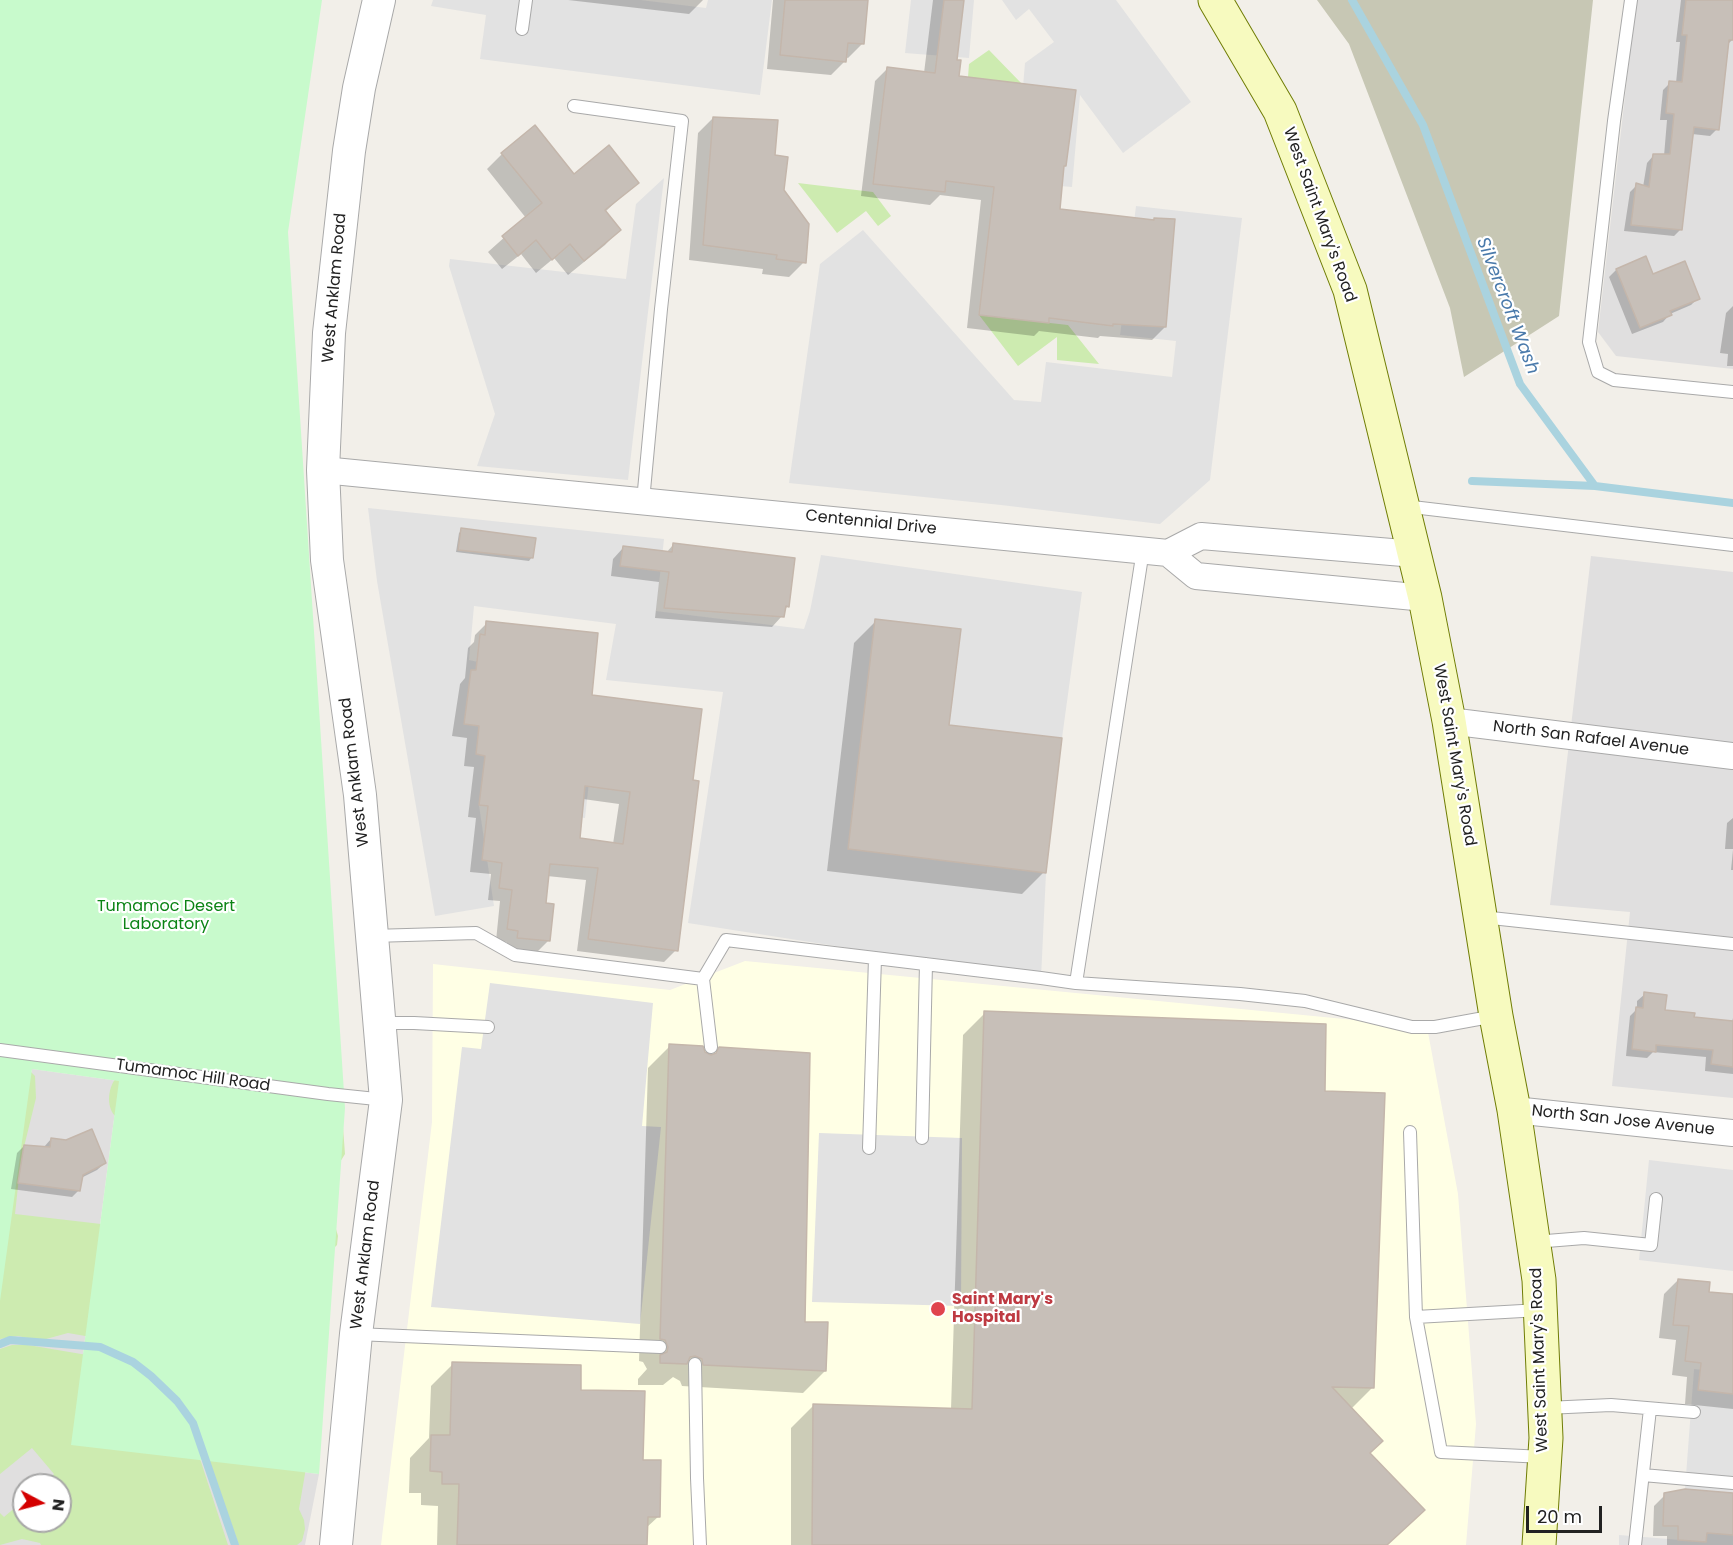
<!DOCTYPE html>
<html>
<head>
<meta charset="utf-8">
<style>
	body { margin:0 }
	#map { position:relative; width:1733px; height:1545px; overflow:hidden; background:#f2efe9; font-family:Poppins,sans-serif }
	canvas { display:block }
	.north { position:absolute; left:12px; top:1473px; width:60px; height:60px; box-sizing:border-box; background:#fff; border:2px solid #a7a7a7; border-radius:50%; rotate:97deg; font-size:16px; font-weight:700; line-height:24px; text-align:center; color:#222 }
	.north::after { content:''; display:block; margin:auto; width:21px; height:27px; background:#d40000; clip-path:polygon(50% 0,100% 100%,50% 72%,0 100%) }
	.scale { position:absolute; left:1526px; top:1506px; width:76px; height:27px; box-sizing:border-box; border:3px solid #222; border-top:0; padding-left:8px; font-size:18px; line-height:21px; white-space:nowrap; color:#222; -webkit-text-stroke:4px #fff; paint-order:stroke }
</style>
</head>
<body>
<div id="map">
<canvas width="1733" height="1545"></canvas>
<div class="north">N</div>
<div class="scale">20 m</div>
</div>
<script>
const g = document.querySelector('canvas').getContext('2d');
g.lineJoin = 'round';
function fillPath(path, color) {
  g.fillStyle = color;
  g.fill(path, 'evenodd');
}
function strokePath(path, color, width, dash) {
  g.strokeStyle = color;
  g.lineWidth = width;
  g.lineCap = dash ? 'butt' : 'round';
  g.setLineDash(dash || []);
  g.stroke(path);
}
function drawText(font, color, halo, rows, align = 'center') {
  g.font = font + ' Poppins,sans-serif';
  g.lineWidth = 4.5;
  g.setLineDash([]);
  g.textBaseline = 'middle';
  g.strokeStyle = halo;
  g.fillStyle = color;
  for (const [text, x, y, turn = 0] of rows) {
    g.save();
    g.translate(x, y);
    g.rotate((+turn || 0) * Math.PI / 180);
    g.textAlign = isNaN(turn) ? turn : align;
    if (halo) g.strokeText(text, 0, 0);
    g.fillText(text, 0, 0);
    g.restore();
  }
}
const residential = new Path2D(`
	M1636,0H1733V369L1616,356L1598,332Z
	M1591,556L1733,572V1098L1612,1086L1630,912L1550,905Z
	M32,1069L119,1081L71,1445L319,1474L305,1545H0V1301ZM24,1485H60V1521H24Z`);
const education = new Path2D(`
	M745,961L1427,1027L1458,1194L1476,1424L1466,1545H381L432,1122L433,964L670,990Z`);
const construction = new Path2D(`
	M1317,0H1593L1559,316L1464,377L1450,308L1349,44Z`);
const grass = new Path2D(`
	M989,50L1022,84L968,77L969,64Z
	M798,183L873,192L891,216L878,226L866,211L837,233Z
	M979,315L1068,325L1099,364L1057,360V337L1018,366Z
	M26,1067L35,1076L36,1098L23,1151L28,1159L20,1168L15,1214L101,1224L115,1116C106,1106 108,1088 116,1078L342,1114L345,1154L337,1167L334,1222L338,1236L337,1245L329,1253L306,1468L299,1509L304,1520L305,1529L302,1541L297,1545H239L217,1484L198,1425L91,1337L68,1333L46,1339H32L18,1336L0,1339V1080Z
	M12,1345H28L99,1357L190,1428L228,1545H41L40,1543L22,1539L0,1545V1513L4,1517L24,1500V1521H60V1485H42L54,1474L32,1448L0,1474V1349Z`);
const park = new Path2D(`
	M0,0H322L288,232L345,1108L319,1474L71,1445L119,1081L32,1069L0,1301Z`);
const parking = new Path2D(`
	M433,0H641L706,8L708,0H772L760,95L480,59L486,15L431,6Z
	M911,0H974L969,58L905,53Z
	M1002,0H1116L1191,102L1123,153L1080,95L1072,187L1015,182L1025,63L1054,42L1029,9L1016,20Z
	M664,178L628,480L477,466L495,414L449,266L450,259L626,279L636,204Z
	M1136,206L1242,218L1210,480L1160,524L1001,505L789,483L820,264L863,230L1014,400L1041,402L1046,362L1172,377L1176,341L1120,335Z
	M368,508L664,539L656,611L804,629L810,611L821,555L1082,592L1062,738L949,725L961,630L875,620L848,849L1046,873L1041,978L688,923L723,692L606,680L616,624L474,606L469,660L498,666L593,747L585,818L479,805L494,906L435,916L377,581Z
	M490,983L653,1003L642,1126L661,1127L640,1324L431,1307L462,1047L481,1049Z
	M819,1133L962,1138L961,1306L812,1302Z
	M1649,1160L1733,1170V1271L1639,1260Z
	M1694,1369L1733,1373V1493L1685,1489Z
	M1707,1533L1733,1535V1545H1619V1535L1706,1542Z`);
const shadow = new Path2D(`
	M568,0H703L689,14Z
	M773,0H867L863,43L848,58L845,57V61L831,75L767,69Z
	M933,0H962L955,61L958,78L1065,165L1062,168L1058,210L1153,221L1155,219L1165,327L1152,340L1100,336L1098,338L1039,331L1034,336L967,328L981,200L940,195L930,205L861,196L875,81L888,68L924,73Z
	M1681,0H1733L1732,40L1727,45L1717,129L1710,136L1692,134L1681,229L1674,236L1624,231L1630,192L1637,185L1643,187L1647,163L1654,155L1664,156L1667,120H1660L1663,90L1670,83H1676L1680,42H1676Z
	M713,118L773,156L804,262L789,277L762,274L763,269L689,260L698,133Z
	M535,127L574,176L637,182L605,212L619,230L605,245L568,275L554,258L536,273L521,254L502,269L488,252L526,218L487,169L502,154Z
	M1616,270L1652,276L1698,298L1691,305L1670,314L1663,322L1632,334L1609,277Z
	M1733,306V366H1727L1728,354L1720,353L1726,313Z
	M462,530L532,557L529,561L456,552L459,533Z
	M673,545L788,606L784,610L782,616L772,627L655,618L659,582L611,576L613,559L623,548L666,553Z
	M876,621L1044,872L1022,894L827,871L854,643Z
	M487,623L590,696L691,782L676,950L664,962L577,951L586,880L547,876L544,904L549,940L537,952L506,949L507,942L496,941L500,901L488,900L491,874L470,872L476,818L468,817L474,767L464,766L467,738L452,736L460,684L465,678L468,648L474,642L475,635ZM583,799L619,804L613,844L579,840Z
	M1733,818V849H1725L1727,823Z
	M1733,850V870H1731Z
	M1645,994L1664,1011L1693,1018L1732,1022L1733,1018V1074L1705,1071L1706,1057L1653,1052L1647,1058L1626,1056L1630,1016L1637,1009V1001Z
	M985,1013L1323,1093L1373,1387L1351,1409L1368,1454L1423,1510L1387,1545H791V1428L813,1406L951,1409L963,1035Z
	M670,1046L712,1057L720,1049L803,1323L825,1371L803,1393L682,1386L680,1381L673,1377L663,1385H638V1379L647,1369L643,1362L639,1361L648,1068Z
	M51,1139L105,1163L97,1170L81,1178L79,1190L72,1197L11,1189L17,1153L24,1146L44,1147Z
	M1678,1280L1708,1293L1733,1296V1409L1685,1404L1687,1377L1672,1375L1676,1340L1659,1338L1664,1294Z
	M453,1364L579,1391L659,1516L646,1528V1545H437L438,1506L421,1505V1493H409L410,1458L429,1438L431,1386Z
	M1733,1494V1545H1667V1536H1653L1654,1506L1665,1495Z`);
const stream = new Path2D(`
	M1352,0L1423,125L1520,384L1595,486L1733,503
	M1472,481L1595,486
	M0,1344L10,1340L100,1347L133,1362L151,1376L177,1401L193,1423L235,1545`);
const building = new Path2D(`
	M785,0H868L864,44L848,43L846,62L780,55Z
	M944,0H964L957,60H961L959,76L1076,90L1066,166H1064L1060,209L1154,220V218L1175,219L1166,327L1113,324V326L1049,318V323L979,315L994,187L946,181L945,192L873,184L887,67L935,73Z
	M1686,0H1733V40H1729L1719,130L1694,127L1682,230L1631,225L1636,183L1649,187L1653,154H1670L1674,114L1666,113L1669,81L1682,82L1687,35H1682Z
	M713,117L778,120L775,155L788,157L784,190L809,224L806,263L776,259L777,255L703,245Z
	M535,125L574,174L609,145L639,183L605,210L621,230L584,261L570,244L552,260L536,240L518,256L502,236L542,203L501,153Z
	M1646,256L1653,274L1685,261L1700,299L1670,311L1672,315L1640,328L1616,269Z
	M461,528L536,538L533,558L458,550Z
	M673,543L795,558L789,607L786,606L784,617L664,608L669,572L620,566L623,546L672,552Z
	M875,619L961,629L949,725L1062,738L1046,873L848,849Z
	M486,621L598,633L592,695L702,709L693,780L699,781L678,951L588,939L598,868L550,864L546,903L554,904L550,941L517,938L518,931L507,929L512,890L499,888L502,863L482,860L488,806L479,805L485,756L476,754L479,726L464,724L471,670H476L480,634L485,635ZM585,786L630,792L623,844L580,838Z
	M1644,992L1667,995L1665,1010L1695,1013L1694,1017L1733,1021V1067L1711,1064L1713,1050L1656,1045V1052L1632,1049L1636,1007L1643,1008Z
	M984,1011L1326,1024L1325,1091L1385,1093L1374,1388L1332,1387L1383,1441L1370,1453L1425,1510L1387,1545H812L813,1404L972,1409Z
	M669,1044L703,1046L705,1052L711,1055L716,1053L719,1047L810,1053L805,1322H828L826,1371L703,1365L702,1359L695,1356L690,1357L687,1364L660,1363V1355L667,1352L668,1347L665,1340L660,1339Z
	M92,1129L106,1163L83,1175L80,1191L18,1183L24,1145L50,1147L51,1138L66,1140Z
	M1678,1279L1710,1282L1709,1292L1733,1294V1394L1698,1390L1701,1363L1685,1361L1689,1326L1673,1325Z
	M452,1362L581,1365V1390L645,1391L643,1460H661L660,1517H648L647,1545H457L459,1484H442V1472L430,1471L431,1435H450Z
	M1685,1489L1733,1493V1535L1707,1533L1706,1542L1678,1540V1526H1663L1664,1493Z`);
const service = new Path2D(`
	M1631,0L1614,121L1589,342L1598,372L1614,380L1733,392
	M522,29L526,0
	M574,106L682,121L661,309L643,501
	M1404,506L1733,545
	M1482,917L1733,944
	M372,936L476,933L515,955L703,979L726,940L1041,978L1076,983L1240,994L1305,1001L1412,1027H1435L1495,1016
	M703,979L711,1047
	M1076,983L1143,550
	M381,1023H414L488,1027
	M0,1050L328,1094L386,1100
	M1410,1132L1416,1317
	M922,1138L926,964
	M869,1148L875,958
	M1534,1242L1584,1238L1651,1245L1656,1199
	M1540,1310L1416,1317L1441,1452L1544,1457
	M356,1334L660,1347
	M695,1364L697,1478L700,1545
	M1546,1408L1611,1405L1694,1412
	M1643,1475L1733,1483
	M1635,1545L1650,1409`);
const minor = new Path2D(`
	M323,470L1168,553L1201,536L1415,554
	M1168,553L1196,576L1425,598
	M1449,721L1733,756
	M1514,1110L1733,1133`);
const tertiary = new Path2D(`
	M336,1545L356,1334L386,1100L360,795L327,560L323,470L329,333L349,151L359,88L379,0`);
const secondary = new Path2D(`
	M1215,0L1280,111L1350,290L1425,598L1449,721L1496,1016L1514,1110L1539,1280L1546,1438L1539,1545`);
const markers = [
	[938,1309,8,"#e0444e"]
];
const streetNames = [
	["West Saint Mary's Road",1319,215,70],
	["West Anklam Road",335,288,-85],
	["Centennial Drive",871,523,6],
	["North San Rafael Avenue",1591,739,7],
	["West Saint Mary's Road",1454,755,80],
	["West Anklam Road",355,772,-97],
	["Tumamoc Hill Road",193,1076,8],
	["North San Jose Avenue",1623,1121,6],
	["West Anklam Road",366,1255,-83],
	["West Saint Mary's Road",1540,1360,-92]
];
const parkNames = [
	["Tumamoc Desert",166,907],
	["Laboratory",166,925]
];
const healthNames = [
	["Saint Mary's",952,1300],
	["Hospital",952,1318]
];
const waterNames = [
	["Silvercroft Wash",1507,306,69]
];
fillPath(residential, '#e0dfdf');
fillPath(education, '#ffffe5');
fillPath(construction, '#c7c7b4');
fillPath(grass, '#cdebb0');
fillPath(park, '#c8facc');
fillPath(parking, '#e2e2e2');
fillPath(shadow, '#0003');
strokePath(stream, '#aad3df', 8);
fillPath(building, '#c7bfb8');
strokePath(building, '#c4b6ab', 1.5);
strokePath(service, '#a9a9a9', 14);
strokePath(minor, '#a9a9a9', 28);
strokePath(tertiary, '#a9a9a9', 34);
strokePath(secondary, '#707d05', 35);
strokePath(service, '#fff', 12);
strokePath(minor, '#fff', 26);
strokePath(tertiary, '#fff', 32);
strokePath(secondary, '#f7fabf', 33);
for (const [x, y, r, color] of markers) {
  const dot = new Path2D();
  dot.arc(x, y, r, 0, 2 * Math.PI);
  g.fillStyle = color;
  g.fill(dot);
  strokePath(dot, '#fff', 2);
}
drawText('16px', '#222', '#fff', streetNames);
drawText('16px', '#0c8416', '#fff', parkNames);
drawText('bold 16px', '#be3a42', '#fff', healthNames, 'left');
drawText('italic 18px', '#4a7aab', '#fff', waterNames);
</script>
</body>
</html>
